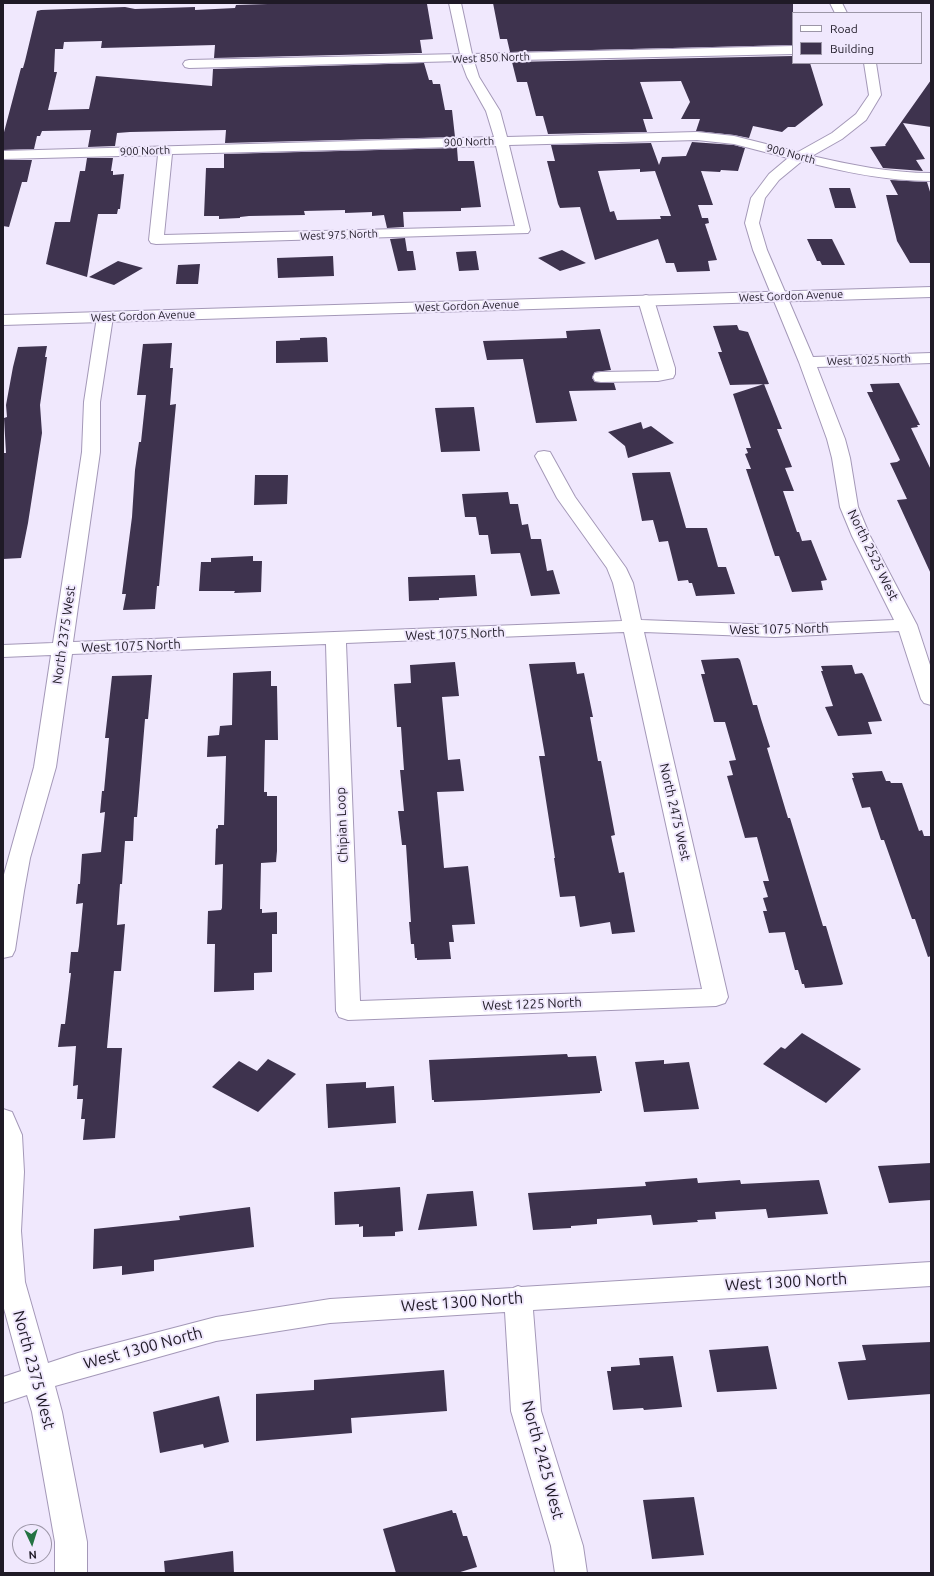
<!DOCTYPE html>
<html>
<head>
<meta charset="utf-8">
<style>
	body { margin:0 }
	#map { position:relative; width:934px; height:1576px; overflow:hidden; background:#f0e8fd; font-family:Ubuntu,sans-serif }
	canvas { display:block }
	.frame { position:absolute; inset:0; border:4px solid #1f1a26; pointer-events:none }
	.legend { position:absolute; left:792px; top:12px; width:130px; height:52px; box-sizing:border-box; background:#f0e8fd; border:1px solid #9c96a7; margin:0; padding:5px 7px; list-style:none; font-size:12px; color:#1f1a26 }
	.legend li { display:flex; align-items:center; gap:8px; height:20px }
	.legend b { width:20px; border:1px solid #9c96a7 }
	.north { position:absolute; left:12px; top:1524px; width:40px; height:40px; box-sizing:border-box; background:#f0e8fd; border:1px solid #9c96a7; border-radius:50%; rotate:176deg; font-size:11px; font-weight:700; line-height:16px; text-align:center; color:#1f1a26 }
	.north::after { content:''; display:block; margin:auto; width:14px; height:18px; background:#247343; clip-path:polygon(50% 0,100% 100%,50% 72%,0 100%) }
</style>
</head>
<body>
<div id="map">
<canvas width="934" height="1576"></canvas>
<div class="frame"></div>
<ul class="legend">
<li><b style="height:5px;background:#fff"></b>Road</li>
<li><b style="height:11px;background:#3e334e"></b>Building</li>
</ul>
<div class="north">N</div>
</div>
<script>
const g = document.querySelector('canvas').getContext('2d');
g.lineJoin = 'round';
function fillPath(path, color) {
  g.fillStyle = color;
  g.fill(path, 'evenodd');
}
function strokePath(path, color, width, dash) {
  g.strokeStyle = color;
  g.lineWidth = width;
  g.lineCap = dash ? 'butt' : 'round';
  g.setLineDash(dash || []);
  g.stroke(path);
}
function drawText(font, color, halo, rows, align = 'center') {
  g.font = font + ' Ubuntu,sans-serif';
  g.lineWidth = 4;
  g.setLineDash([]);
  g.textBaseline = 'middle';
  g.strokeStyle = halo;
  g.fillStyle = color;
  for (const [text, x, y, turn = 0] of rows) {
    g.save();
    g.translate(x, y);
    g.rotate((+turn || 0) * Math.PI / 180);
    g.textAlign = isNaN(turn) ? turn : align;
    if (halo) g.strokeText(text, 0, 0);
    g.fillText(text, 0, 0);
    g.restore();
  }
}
const building = new Path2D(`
	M299,3L427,4L433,39L420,40L422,53L214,58L215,45L101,48L102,41L64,42L63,49H55L54,72H57L48,110L89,109L96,76L212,86L213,69L424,63L429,80H432L433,84H440L445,110H452L455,137L225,143L226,130L130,132L117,133L115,146L88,147L91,130L42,131L40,136H37L34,149L3,150V136L21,68H23L25,61L37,11L41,10L125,7L135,9L195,7V10L235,8L236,5Z
	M493,3H793V45L510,52L507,39H500Z
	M793,56V63H810L823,105L795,127H788L782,132L753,126L749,138L734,135L696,131L700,119H681L690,102L681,81L640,82L653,119H643L647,132L548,134L543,116H536L527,82H517L512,62Z
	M931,80V127L903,123L925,159L916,160L923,171L883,168L870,147L886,146L885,145Z
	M692,142L734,145L745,148L738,171L721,170L720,172L701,171L713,205H698L702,218H708L709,223L705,224L717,260L708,261L710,271L677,272L674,263H666L658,239L595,260L580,207L560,208L558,204L547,161H555L551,145L651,143L659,165L662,157L686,156ZM640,169V172L655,171L671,216H660L661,219L617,220L614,211L610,212L598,171Z
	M457,148L458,161H474L481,207L461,208V211L403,212L404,227L387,228L384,215L372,216V212L345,213V210L304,211L305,215L249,216L240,217V218L219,219V216H204L206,168H224V154Z
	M87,158H113L111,171H113V175L124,174L120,209H118L117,214H98L87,277L46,264L55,222H70L80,171H85Z
	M3,160H32L27,182H22L9,227L3,226Z
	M890,180L927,182L931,195V263H910L897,241L886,195H898Z
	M829,188H850L856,208H835Z
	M405,238L407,251H413L416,270L398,271L390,239Z
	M807,239H832L845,265H822L820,261H817Z
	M562,250L586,263L560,271L538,258Z
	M476,251L479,270L459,271L456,252Z
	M333,256L334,276L278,278L277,258Z
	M118,261L143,268L114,285L89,277Z
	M200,264L198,284H176L178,265Z
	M737,325L739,330L748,332L769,384L730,385L718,352H722L713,326Z
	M600,329L611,370L595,372L592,378L595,382L614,383L616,390L569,391L577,421L536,423L523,359L487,360L483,341L567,338L566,331Z
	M325,337L327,338L328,362L276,363V341L300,340V338Z
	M172,343L170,368H173L170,405L176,404L159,586H157L155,609L123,610L126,594H122L132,517L135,470L139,442H141L146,395H137L143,344Z
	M47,346L45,357H47L40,405L42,433L28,523L21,558L3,559V453H6L4,418L7,417L6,405L13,367L18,347Z
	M899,383L920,425H917L918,427L911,428L931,470V574L897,500L907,499L890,463L897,462L900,460L867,392H873L870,384Z
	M764,384L782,429H777L792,467L785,468L794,491H783L797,532H799L802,541L811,540L827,580L821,581L823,590L792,592L779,556H775L746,469H751L745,454L748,453L746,448H751L733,394Z
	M474,407L480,451L441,452L435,408Z
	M641,422L643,429L651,426L674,443L628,458L625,446L608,432Z
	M670,472L686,528H707L718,567H726L735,594L696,596L692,583H689L688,580L678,581L668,541L659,542L653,520L642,521L632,473Z
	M255,475H288L287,504L254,505Z
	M508,492L510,504H518L522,525L528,524L531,539H541L547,571L553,570L560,594L531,596L520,553L491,554L488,535H479L476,517H465L462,494Z
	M253,556V561H262L261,592L234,593L235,591H199L201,562H211V558Z
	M475,575L477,596L439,598V600L409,601L408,577Z
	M738,658L740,660L753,705H757L761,719L770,747L767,748L788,818H790L823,926H826L843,984L841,985L805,988L804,984H802L798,970H795L785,932L769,933L763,911H767L763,898L768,897L763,881H769L757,837L745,838L727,776L733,775L729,761L736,760L725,722H714L701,674H705L701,660Z
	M455,662L459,696L442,697L448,760L460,759L464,791L437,792L444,868L468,866L475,924L452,925L454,942H449L451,959L417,960V958H415L414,944H411L409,922H411L406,845H402L398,811H404L400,770H404L401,727H397L394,684L411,683L410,665Z
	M575,662L577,674L584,673L593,717H590L598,761H601L615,835L611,836L619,873L624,872L635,932L612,934L610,922L580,927L575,896L560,897L554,858H555L539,756H545L529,664Z
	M852,665L855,674L862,673L864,676L882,721L868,722L872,734L838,736L825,707L833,706L821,671H823L821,666Z
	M271,671V686H277L278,740H265L264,792H267V796H277V851L276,862L261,863L260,909H262V913L277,912V934H272V972L254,973V990L214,992L215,944H207L208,911L221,910L222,908L223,864L215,865L216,829L218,828V825H224L226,756L207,757L208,736L219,735L220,726L232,725L233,673Z
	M152,675L148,719H145L137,817H134L133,841H125L122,884H120L117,925L125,924L121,971H114L107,1048H122L115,1138L83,1140L85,1119H81L83,1099H77L78,1085L73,1086L76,1046L58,1047L61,1024H65L71,973H69L71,952H78L79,946L83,903L76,904L78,884H80L82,854L101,852L105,812L100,813L102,791H104L109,738H105L112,676Z
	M882,771L886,781H890L891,783H902L919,831L922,830L924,836H931V956L928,957L915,919H912L884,840H881L870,807L862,808L852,778H854L852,773Z
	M802,1033L861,1069L826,1103L763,1064L781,1047L785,1049Z
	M567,1054L568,1057L596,1056L602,1091H600V1093L484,1100L434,1102V1100H432L429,1060Z
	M268,1059L296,1074L258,1112L212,1087L239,1061L257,1071Z
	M664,1060V1064L689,1062L699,1109L644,1112L635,1062Z
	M366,1082V1088L394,1086L396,1123L328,1128L326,1084Z
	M931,1163V1200L889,1203L878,1166Z
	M697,1178L698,1183L740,1180L741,1184L819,1180L828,1214L768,1218L766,1209L715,1212L716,1219L697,1220L698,1222L653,1225L651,1215L597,1219V1224L571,1226V1228L533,1230L528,1193L646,1186L645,1182Z
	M400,1187L403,1231L395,1232V1236L363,1237V1226L359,1227V1224L335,1225L334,1192Z
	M473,1191L477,1226L418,1230L427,1194Z
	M250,1207L254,1247L154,1260V1271L122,1275V1266L93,1269L94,1229L180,1220L179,1216Z
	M931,1342V1394L848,1400L838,1362L866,1360L862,1345Z
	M768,1346L777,1389L717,1392L709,1350Z
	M673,1356L682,1407L644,1410L643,1408L613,1410L607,1371H611V1367L640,1365L639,1358Z
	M444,1370L447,1411L351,1418L352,1433L256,1441V1394L314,1390V1380Z
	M219,1396L229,1442L204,1448L203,1444L160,1453L153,1412Z
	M694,1497L704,1555L652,1559L643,1500Z
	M452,1510L453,1513H456L463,1536H467L477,1567L457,1573H396L383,1529Z
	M233,1551L234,1573H165L164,1561Z`);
const minor = new Path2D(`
	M449,3H461L472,54L793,46V54L474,61L479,77L500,111L507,137L697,132L734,136L798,152L832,133L856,114L869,95L864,63H876L881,95L866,120L842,139L812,156C851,165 891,173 931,173V181C887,181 844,172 802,161L779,180L765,198L759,223L767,250L813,357L931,353V363L817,367L845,439L850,458L858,507L870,536L917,625L931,668V705L924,703L921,699L899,631L775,637L644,632L728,997L725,1003L716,1006L348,1020L339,1017L336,1011L326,644L72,654L56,767L30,858L24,891L15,950L12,956L3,958V878L34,767L51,655L3,657V645L53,643L82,452L84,402L97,317L99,314L105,312L111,314L113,317L100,402V452L73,642L622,621L613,583L607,568L557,498L535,456L538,452L544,451L550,452L575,497L626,568L633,583L641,620L775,625L894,620L852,536L840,507L832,458L827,439L799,362L753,250L745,223L751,198L769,174L788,158L734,144L697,140L509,145L530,230L528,233L156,244L151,243L149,240L158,155L3,159V151L494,137L486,111L467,77L461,61L189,68L185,67L183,64L185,61L189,60L460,54ZM496,146L515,226L164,235L172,154ZM624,632L702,989L360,1001L346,643Z
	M830,3H842L847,13H835Z
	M646,295L652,297L654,300L675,368V374L673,378L658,381L601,382L595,381L593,377L595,373L601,372L659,371L638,300L640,297Z
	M3,1109L12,1112L22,1135L24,1172L21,1231L25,1282L48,1363L78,1353L216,1317L330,1299L513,1288L518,1286L521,1287L931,1262V1286L533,1310L541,1411L583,1546L587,1573H555L551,1546L511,1411L505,1312L330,1323L216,1341L55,1386L62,1412L87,1542V1573H55V1542L32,1412L27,1395L3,1403V1377L21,1371L3,1305Z`);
const major = new Path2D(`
	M931,287V297L3,325V315Z`);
const farStreetnames = [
	["West 850 North",491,58,-2],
	["900 North",469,142,-2],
	["900 North",145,151,-2],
	["900 North",791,154,15],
	["West 975 North",339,235,-2],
	["West Gordon Avenue",791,296,-2],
	["West Gordon Avenue",467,306,-2],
	["West Gordon Avenue",143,316,-2],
	["West 1025 North",869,360,-2]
];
const streetNames = [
	["North 2525 West",873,555,64],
	["West 1075 North",779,629,-1],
	["West 1075 North",455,634,-2],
	["North 2375 West",64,635,-82],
	["West 1075 North",131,646,-2],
	["North 2475 West",675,812,77],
	["Chipian Loop",342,825,-92],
	["West 1225 North",532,1004,-2]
];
const nearStreetnames = [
	["West 1300 North",786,1282,-3],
	["West 1300 North",462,1302,-4],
	["West 1300 North",143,1348,-15],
	["North 2375 West",34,1370,75],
	["North 2425 West",543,1460,75]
];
fillPath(building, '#3e334e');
strokePath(minor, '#a498b8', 2);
strokePath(major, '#a498b8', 2);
fillPath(minor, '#fff');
fillPath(major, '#fff');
drawText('11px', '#1f1a26', '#f0e8fd', farStreetnames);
drawText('13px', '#1f1a26', '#f0e8fd', streetNames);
drawText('16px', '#1f1a26', '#f0e8fd', nearStreetnames);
</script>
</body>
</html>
